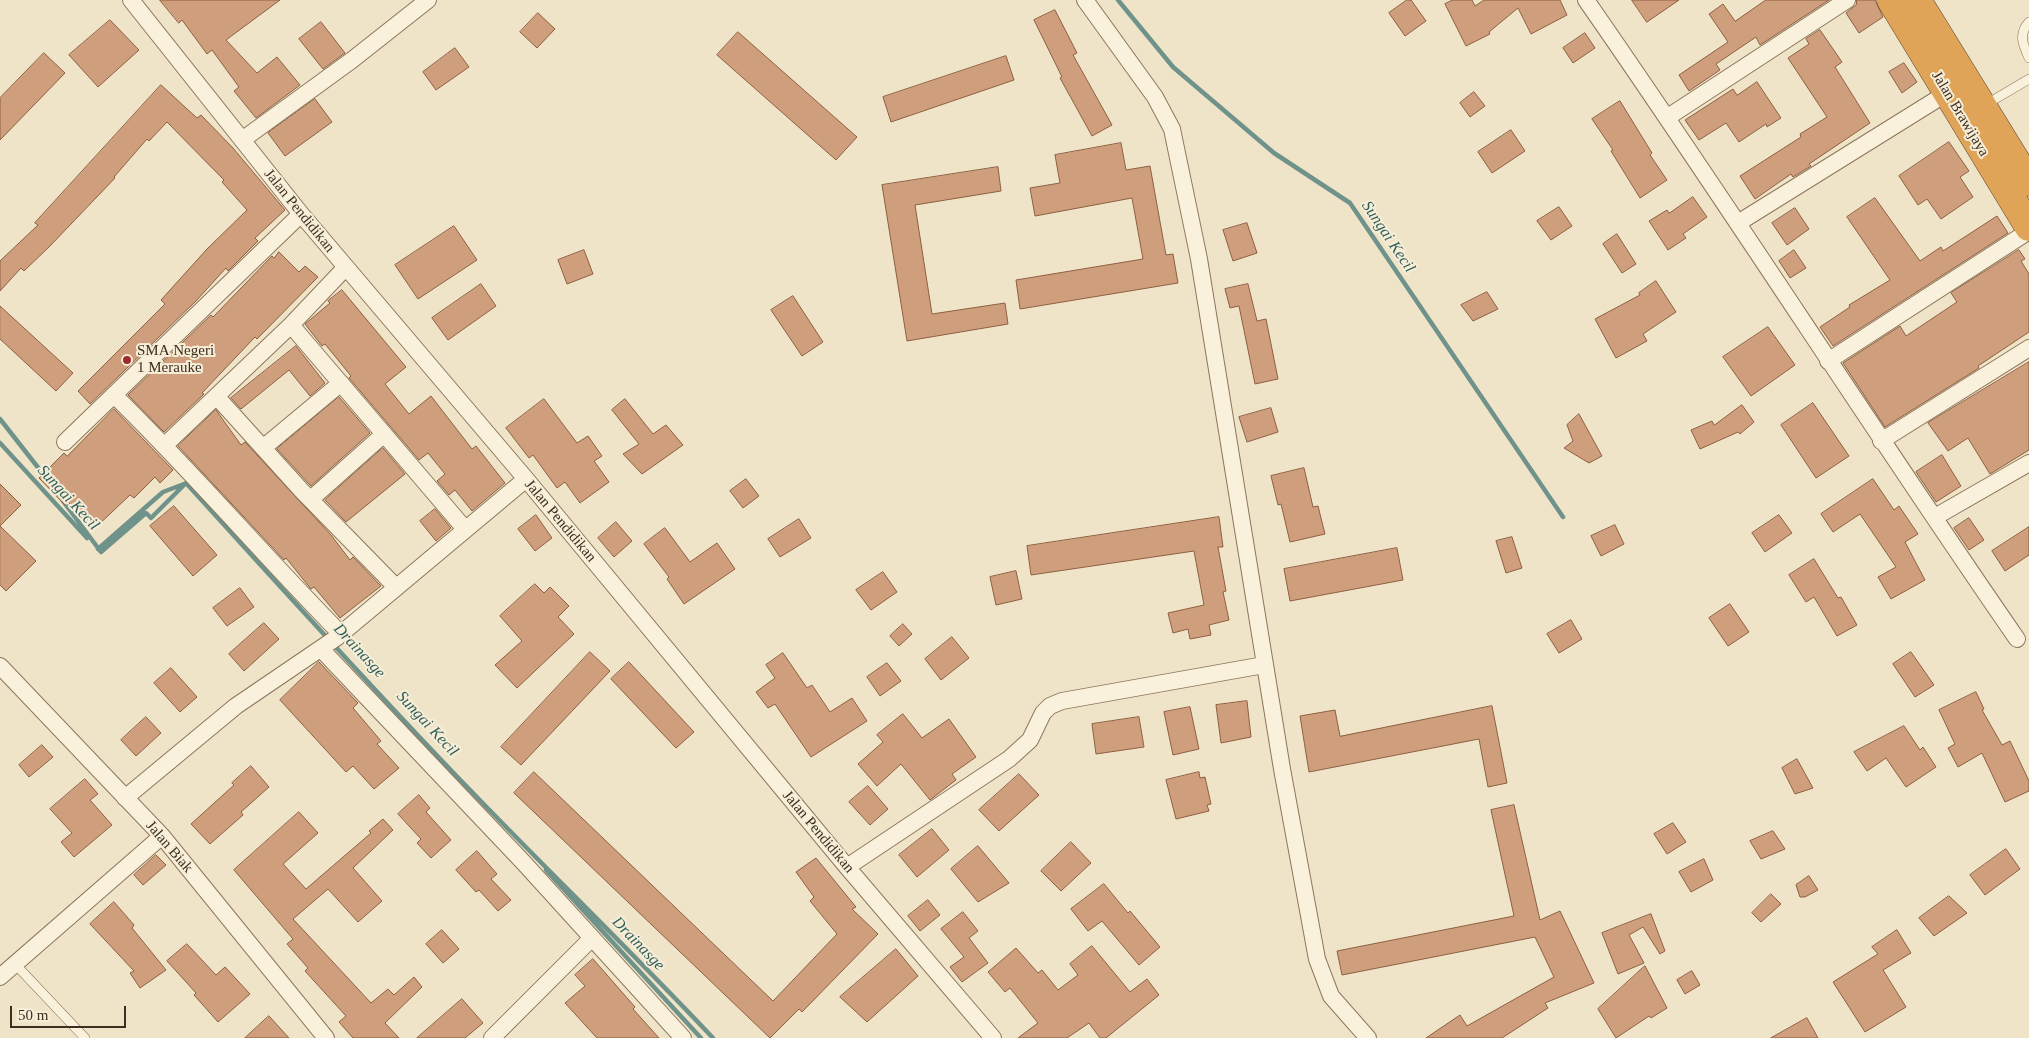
<!DOCTYPE html>
<html>
<head>
<meta charset="utf-8">
<style>
	body { margin:0 }
	#map { position:relative; width:2029px; height:1038px; overflow:hidden; background:#f0e4c8; font-family:"Times New Roman",serif }
	canvas { display:block }
	.scale { position:absolute; left:10px; top:1006px; width:116px; height:22px; box-sizing:border-box; border:2px solid #3d2e20; border-top:0; padding-left:6px; font-size:15px; line-height:18px; white-space:nowrap; color:#3d2e20; -webkit-text-stroke:4px #f7eed8; paint-order:stroke }
</style>
</head>
<body>
<div id="map">
<canvas width="2029" height="1038"></canvas>
<div class="scale">50 m</div>
</div>
<script>
const g = document.querySelector('canvas').getContext('2d');
g.lineJoin = 'round';
function strokePath(path, color, width, dash) {
  g.strokeStyle = color;
  g.lineWidth = width;
  g.lineCap = dash ? 'butt' : 'round';
  g.setLineDash(dash || []);
  g.stroke(path);
}
function fillPath(path, color) {
  g.fillStyle = color;
  g.fill(path, 'evenodd');
}
function drawText(font, color, halo, rows, align = 'center') {
  g.font = font + ' "Times New Roman",serif';
  g.lineWidth = 4;
  g.setLineDash([]);
  g.textBaseline = 'middle';
  g.strokeStyle = halo;
  g.fillStyle = color;
  for (const [text, x, y, turn = 0] of rows) {
    g.save();
    g.translate(x, y);
    g.rotate((+turn || 0) * Math.PI / 180);
    g.textAlign = isNaN(turn) ? turn : align;
    if (halo) g.strokeText(text, 0, 0);
    g.fillText(text, 0, 0);
    g.restore();
  }
}
const stream = new Path2D(`
	M1118,0L1173,67L1274,153L1350,203L1563,517
	M0,419L47,479
	M0,443L87,538
	M63,501L101,552L146,513L151,518L186,483C280,586 374,691 471,791C551,874 634,954 713,1038
	M98,549L163,492L184,484
	M546,870L701,1038`);
const building = new Path2D(`
	M160,0H280L226,40L257,73L277,57L300,85L256,118L234,91L239,87L212,50L207,54L182,20L179,23Z
	M1407,0H1411L1426,21L1405,36L1389,13Z
	M1453,0H1472L1475,6L1484,0H1560L1567,15L1531,34L1518,8L1489,32L1490,34L1466,46L1445,4Z
	M1632,0H1679L1647,22Z
	M1766,0H1829L1760,45L1756,37L1716,64L1720,70L1689,91L1679,75L1728,42L1709,14L1723,4L1735,21Z
	M1857,0H1875L1883,17L1859,33L1846,13L1856,5Z
	M1055,10L1077,53L1073,55L1112,125L1092,136L1060,78L1062,77L1034,20Z
	M538,13L555,29L537,48L520,32Z
	M110,20L139,50L98,87L69,55Z
	M321,22L345,53L323,69L299,39Z
	M1820,30L1842,62L1835,67L1870,123L1809,164L1811,166L1793,177L1791,174L1755,199L1740,176L1801,137L1800,134L1827,117L1788,58L1809,44L1806,39Z
	M738,32L857,137L836,160L717,55Z
	M1585,33L1595,48L1573,63L1563,48Z
	M455,48L469,67L436,90L423,72Z
	M44,53L65,73L0,140V98Z
	M1006,56L1014,80L891,122L883,97Z
	M1904,63L1917,82L1902,93L1889,72Z
	M1757,82L1781,118L1767,127L1766,124L1739,142L1726,123L1699,140L1685,120L1733,89L1737,95Z
	M161,85L197,118L201,115L233,148L285,210L255,238L258,241L228,271L226,268L196,301L90,404L78,391L165,304L161,300L207,249L247,210L222,182L224,180L167,122L149,141L147,139L114,177L115,178L50,246L24,271L21,268L0,291V261L38,225L35,223Z
	M1474,92L1485,106L1470,117L1460,103Z
	M315,99L332,122L285,156L268,133Z
	M1620,101L1652,153L1650,155L1667,180L1640,198L1611,151L1613,150L1592,119Z
	M1511,130L1525,151L1492,173L1478,152Z
	M1949,142L1969,171L1960,177L1973,197L1941,219L1927,199L1918,205L1899,176Z
	M1121,143L1126,170L1150,166L1166,255L1173,254L1178,283L1020,309L1016,280L1143,259L1132,198L1035,216L1030,188L1060,183L1055,155Z
	M998,167L1001,191L915,205L932,314L1005,303L1008,324L907,341L882,185Z
	M1693,197L1707,217L1683,234L1686,238L1668,250L1649,221L1667,210L1669,213Z
	M1875,198L1920,261L1941,247L1943,251L1997,216L2008,233L1833,346L1820,327L1850,307L1849,305L1890,280L1847,217Z
	M1559,207L1572,226L1551,240L1537,221Z
	M1795,208L1809,229L1787,245L1772,223Z
	M1247,223L1257,253L1233,261L1223,230Z
	M454,226L477,260L418,299L395,265Z
	M1617,234L1636,264L1622,273L1603,244Z
	M584,250L593,274L567,284L558,260Z
	M1794,250L1806,268L1790,278L1779,261Z
	M2019,250L2025,259L2021,261L2029,274V332L1978,366L1979,368L1885,427L1843,363L1900,326L1906,336L1957,302L1951,293Z
	M279,252L299,272L305,266L318,277L257,339L255,337L202,393L204,394L164,432L128,395L211,315L213,317L272,256L274,258Z
	M1656,281L1676,312L1643,334L1647,341L1616,358L1595,319L1640,295L1639,293Z
	M481,284L496,306L448,340L432,318Z
	M1248,284L1257,321L1266,319L1278,379L1255,384L1239,306L1230,308L1225,289Z
	M342,290L406,367L385,384L409,414L431,396L472,449L476,446L505,483L472,511L455,490L449,495L437,481L445,474L428,453L419,460L349,378L351,376L325,344L322,346L305,324L330,303L328,301Z
	M1487,292L1498,309L1473,321L1461,305Z
	M793,296L823,342L802,356L771,310Z
	M0,306L73,373L56,391L0,339Z
	M1768,327L1795,365L1751,396L1723,357Z
	M296,346L325,383L310,396L289,370L241,409L231,398Z
	M2029,362V450L1990,474L1968,438L1948,451L1928,423Z
	M339,397L370,433L311,486L277,449Z
	M544,399L577,443L588,436L602,456L594,461L609,482L580,503L565,482L557,488L533,455L529,458L506,428Z
	M625,399L653,434L666,425L683,445L642,474L623,454L639,444L612,410Z
	M1813,403L1849,456L1816,478L1781,425Z
	M1742,405L1754,422L1740,434L1738,432L1700,449L1691,430L1712,421L1714,425Z
	M1271,408L1278,432L1247,442L1239,417Z
	M114,409L173,470L160,483L155,477L134,498L130,495L94,529L68,502L65,505L39,478L64,453L67,456Z
	M216,410L241,445L245,442L331,535L350,560L353,557L381,586L340,618L314,587L311,589L286,558L284,560L178,446Z
	M1579,414L1602,456L1589,463L1564,448L1573,441L1567,425Z
	M383,448L405,474L346,522L325,500Z
	M1942,455L1961,486L1936,502L1916,472Z
	M1304,468L1313,507L1318,506L1325,534L1290,542L1281,504L1278,505L1271,476Z
	M746,479L759,496L743,508L730,491Z
	M1873,479L1894,510L1899,506L1918,534L1905,542L1925,580L1891,599L1878,577L1896,567L1860,514L1833,532L1821,514Z
	M0,484L21,505L0,526L36,561L6,591L0,585Z
	M174,506L217,555L193,576L150,526Z
	M435,509L451,528L436,541L420,521Z
	M536,515L552,538L535,551L518,529Z
	M1779,515L1792,533L1765,552L1752,533Z
	M1219,517L1223,547H1218L1226,591L1223,592L1229,620L1209,625L1211,635L1190,639L1188,629L1173,633L1168,613L1204,605L1194,551L1031,575L1027,546Z
	M1969,518L1984,540L1969,550L1954,528Z
	M799,519L811,538L780,557L768,539Z
	M616,522L632,541L614,557L598,538Z
	M1615,525L1624,544L1601,556L1591,536Z
	M2029,527V555L2005,571L1992,551Z
	M665,528L690,562L717,543L735,569L684,604L667,579L669,577L644,544Z
	M1512,537L1522,568L1506,573L1496,541Z
	M1397,548L1403,580L1290,601L1284,569Z
	M1814,559L1838,598L1841,597L1857,625L1837,636L1814,597L1806,602L1789,575Z
	M1016,571L1022,599L996,605L990,577Z
	M883,572L897,592L871,610L856,590Z
	M535,584L544,593L550,587L569,606L558,617L574,634L517,688L495,665L522,641L500,616Z
	M240,588L254,607L227,626L213,608Z
	M1730,604L1749,632L1728,646L1709,618Z
	M1571,620L1582,639L1559,653L1547,634Z
	M264,623L279,639L244,671L229,654Z
	M903,624L912,634L899,646L890,636Z
	M952,637L969,658L941,680L925,659Z
	M590,652L610,671L521,765L501,747Z
	M1911,652L1934,685L1915,697L1893,664Z
	M783,653L807,688L812,685L830,712L852,698L867,721L811,757L775,704L768,708L756,692L775,678L766,665Z
	M319,662L358,703L353,708L381,741L377,744L399,768L374,789L353,766L346,772L280,700Z
	M629,662L694,732L676,748L611,679Z
	M887,663L901,681L880,696L867,677Z
	M171,668L197,697L180,712L154,683Z
	M1976,692L1984,709L1982,710L2002,745L2010,741L2029,781V791L2005,802L1982,753L1958,767L1948,748L1955,744L1939,710Z
	M1247,701L1251,737L1221,743L1216,705Z
	M1492,706L1507,783L1488,787L1479,739L1309,772L1300,716L1335,710L1340,736Z
	M1190,707L1199,749L1173,755L1164,712Z
	M903,714L922,738L949,719L976,757L952,774L956,780L930,800L901,764L877,786L858,764L883,742L877,735Z
	M146,717L161,733L136,756L121,740Z
	M1139,717L1144,747L1096,754L1092,724Z
	M1904,726L1920,750L1923,747L1936,767L1906,787L1886,758L1867,771L1854,752Z
	M42,745L53,757L29,777L19,765Z
	M1797,759L1813,788L1795,794L1782,768Z
	M251,766L269,787L241,812L243,815L210,844L191,824L234,785L232,783Z
	M534,772L773,1001L837,934L810,901L814,897L796,872L816,858L856,907L852,909L878,934L802,1012L799,1009L770,1038L514,793Z
	M1199,772L1200,778L1205,777L1211,804L1207,805L1209,811L1176,819L1166,780Z
	M1019,774L1039,795L999,831L979,810Z
	M85,779L98,794L90,800L112,825L74,857L61,842L72,833L50,809Z
	M868,786L888,809L870,825L849,802Z
	M419,795L430,808L426,812L451,840L431,858L417,843L421,839L398,814Z
	M1514,805L1540,920L1560,911L1594,983L1545,1003L1548,1008L1502,1038H1426L1460,1015L1467,1026L1554,977L1535,937L1342,975L1337,951L1514,916L1491,810Z
	M299,812L318,833L283,864L306,889L371,833L369,831L383,819L393,830L353,868L382,901L358,922L328,889L293,919L371,1003L388,989L394,995L414,977L422,987L385,1023L399,1038H353L339,1022L346,1016L305,971L308,968L287,944L293,939L234,870Z
	M1673,823L1686,842L1667,854L1654,834Z
	M932,829L949,850L917,877L899,855Z
	M1773,831L1785,849L1761,859L1750,841Z
	M1071,842L1091,863L1061,891L1041,871Z
	M978,846L1009,883L978,902L951,869Z
	M2006,849L2020,869L1985,895L1970,875Z
	M477,851L497,874L491,879L511,900L498,911L479,890L476,892L456,870Z
	M156,855L166,865L143,885L134,875Z
	M1704,859L1713,880L1691,892L1679,872Z
	M1809,876L1818,890L1805,897H1800L1796,885Z
	M1104,884L1128,913L1130,911L1160,947L1139,965L1102,921L1088,931L1071,909Z
	M1771,894L1781,904L1761,922L1752,913Z
	M1949,896L1967,913L1934,936L1919,918Z
	M928,900L940,915L920,931L908,916Z
	M114,902L134,925L132,928L166,970L140,988L130,973L134,971L90,924Z
	M963,912L978,931L969,938L988,963L962,982L950,967L964,957L941,929Z
	M1651,914L1665,951L1660,954L1643,927L1629,935L1644,963L1618,974L1602,933Z
	M442,930L459,949L443,963L426,944Z
	M1897,930L1911,953L1883,970L1906,1007L1865,1032L1833,982L1878,954L1872,947Z
	M187,944L216,975L225,967L250,994L218,1022L194,995L196,993L167,961Z
	M1092,946L1130,992L1147,979L1159,995L1106,1038H1100L1089,1023L1067,1038H1018L1038,1023L1010,988L1005,992L988,972L1016,948L1038,973L1042,970L1058,990L1078,975L1070,964Z
	M896,949L918,976L867,1022L840,997Z
	M593,959L635,1007L633,1009L659,1038H597L565,1003L585,986L575,975Z
	M1645,966L1667,1008L1651,1018L1649,1016L1616,1038L1598,1009Z
	M1692,971L1700,985L1685,994L1677,980Z
	M462,999L483,1023L465,1038H417Z
	M269,1016L289,1038H245Z
	M1807,1018L1818,1038H1771Z`);
const lane = new Path2D(`
	M2029,22C2018,34 2023,45 2029,58
	M1985,105L2029,79
	M15,964L85,1038`);
const street = new Path2D(`
	M131,0L301,214L526,479L847,867L993,1038
	M1085,0L1155,97L1172,129L1199,259L1282,769L1317,959L1331,996L1368,1038
	M1586,0C1733,211 1871,428 2017,639
	M1668,117L1847,0
	M242,140L352,60L428,0
	M1738,223L1947,93
	M291,325L465,529
	M1828,361L2029,231
	M114,395C193,472 264,556 341,634
	M217,397L302,491L396,587
	M1881,441L2029,348
	M65,442L301,214
	M165,445L291,325L346,267
	M264,447L341,383
	M311,499L383,435
	M1935,517L2029,463
	M321,649L524,863L683,1038
	M0,666L162,836L326,1038
	M125,798L236,706L336,638L526,479
	M847,867L1009,759L1030,740L1043,713L1050,706L1062,701L1264,665
	M0,977L162,836
	M492,1038L592,938`);
const highway = new Path2D(`
	M1891,0L2029,227
	M1917,0L2029,182`);
const markers = [
	[127,360,5,"#9e2a2b"]
];
const streetNames = [
	["Jalan Brawijaya",1960,114,59],
	["Jalan Pendidikan",299,211,51],
	["Jalan Pendidikan",560,521,50],
	["Jalan Pendidikan",818,832,50],
	["Jalan Biak",169,847,49]
];
const poiNames = [
	["SMA Negeri",137,351],
	["1 Merauke",137,368]
];
const waterNames = [
	["Sungai Kecil",1388,237,56],
	["Sungai Kecil",68,498,47],
	["Drainasge",359,651,47],
	["Sungai Kecil",427,724,47],
	["Drainasge",638,944,46]
];
strokePath(stream, '#6f938a', 4.5);
fillPath(building, '#cf9f7d');
strokePath(building, '#8d5f41', 1);
strokePath(lane, '#8d765c', 10);
strokePath(street, '#8d765c', 18);
strokePath(highway, '#5b4430', 29);
strokePath(lane, '#faf1dc', 9);
strokePath(street, '#faf1dc', 16);
strokePath(highway, '#e0a458', 28);
for (const [x, y, r, color] of markers) {
  const dot = new Path2D();
  dot.arc(x, y, r, 0, 2 * Math.PI);
  g.fillStyle = color;
  g.fill(dot);
  strokePath(dot, '#f7eed8', 2);
}
drawText('15px', '#3d2e20', '#f7eed8', streetNames);
drawText('15px', '#3d2e20', '#f7eed8', poiNames, 'left');
drawText('italic 16px', '#2f5d5a', '#f7eed8', waterNames);
</script>
</body>
</html>
